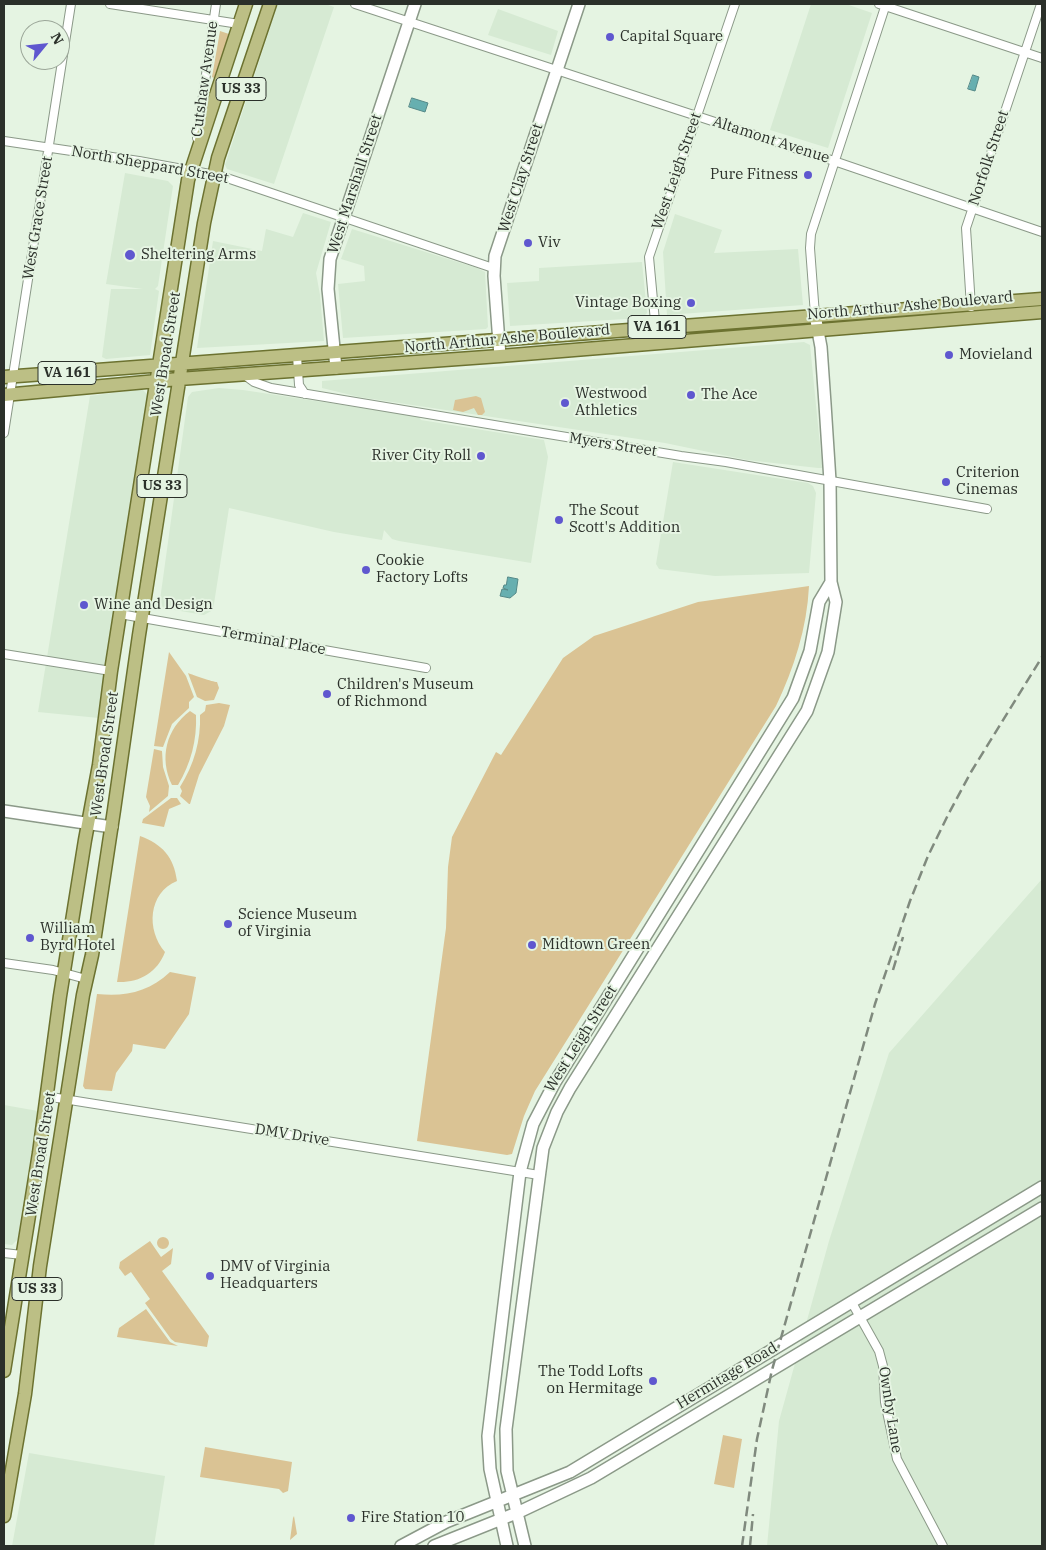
<!DOCTYPE html>
<html>
<head>
<meta charset="utf-8">
<style>
	body { margin:0 }
	#map { position:relative; width:1046px; height:1550px; overflow:hidden; background:#e5f4e2; font-family:"IBM Plex Serif",serif }
	canvas { display:block }
	.frame { position:absolute; inset:0; border:5px solid #2b302a; pointer-events:none }
	.north { position:absolute; left:20px; top:20px; width:50px; height:50px; box-sizing:border-box; background:#e5f4e2; border:1px solid #9ba698; border-radius:50%; rotate:62deg; font-size:14px; font-weight:700; line-height:20px; text-align:center; color:#2b302a }
	.north::after { content:''; display:block; margin:auto; width:18px; height:22px; background:#5f57cf; clip-path:polygon(50% 0,100% 100%,50% 72%,0 100%) }
</style>
</head>
<body>
<div id="map">
<canvas width="1046" height="1550"></canvas>
<div class="frame"></div>
<div class="north">N</div>
</div>
<script>
const g = document.querySelector('canvas').getContext('2d');
g.lineJoin = 'round';
function fillPath(path, color) {
  g.fillStyle = color;
  g.fill(path, 'evenodd');
}
function strokePath(path, color, width, dash) {
  g.strokeStyle = color;
  g.lineWidth = width;
  g.lineCap = dash ? 'butt' : 'round';
  g.setLineDash(dash || []);
  g.stroke(path);
}
function drawText(font, color, halo, rows, align = 'center') {
  g.font = font + ' "IBM Plex Serif",serif';
  g.lineWidth = 4;
  g.setLineDash([]);
  g.textBaseline = 'middle';
  g.strokeStyle = halo;
  g.fillStyle = color;
  for (const [text, x, y, turn = 0] of rows) {
    g.save();
    g.translate(x, y);
    g.rotate((+turn || 0) * Math.PI / 180);
    g.textAlign = isNaN(turn) ? turn : align;
    if (halo) g.strokeText(text, 0, 0);
    g.fillText(text, 0, 0);
    g.restore();
  }
}
const built = new Path2D(`
	M278,4H325L334,7L274,184L227,169L225,165Z
	M811,4H846L872,13L828,148L770,130Z
	M498,9L558,31L551,55L488,35Z
	M125,173L168,181L173,186L158,286L155,289L159,291L150,355L106,359L102,357L111,289H143L106,284Z
	M303,213L331,222L316,273L320,295L324,341L197,348L213,241L262,251L266,229L293,237Z
	M675,214L722,230L714,253L798,249L803,305L667,315L663,252Z
	M352,229L477,268L485,272L488,327L486,329L343,338L338,284L365,281L364,266L341,259Z
	M642,262L647,313L642,318L510,326L507,283L539,281V268Z
	M804,342L810,345L822,465V468H818L747,460L665,443L359,397L322,388V381Z
	M219,388L243,390L402,414L419,417L421,420L544,440L548,457L531,563L399,541L392,539L384,530L382,540L334,532L229,508L213,610L204,615L163,608L160,600L188,397L192,392Z
	M142,389L149,396L99,718L38,712L90,396Z
	M673,462L808,483L813,486L816,493L809,573L715,576L659,569L656,564Z
	M1042,879V1546H767L779,1421L829,1241L889,1053Z
	M4,1105L38,1111L18,1239L12,1245L4,1244Z
	M29,1453L165,1476L154,1546H12Z`);
const green = new Path2D(`
	M220,31L229,34L214,78L212,77Z
	M476,396L481,398L485,412L482,415H478L474,408L463,412L453,410L455,400Z
	M809,586C807,628 794,668 776,706L535,1091L524,1116L512,1154L507,1155L417,1141L446,928L448,867L452,837L496,752L501,755L563,658L594,636L698,602Z
	M169,652L186,676L194,697L189,702V708L172,724L163,747L154,746Z
	M188,673C193,675 213,682 217,682L219,688L214,700L205,701L197,697Z
	M219,703L230,705L224,726L199,775L190,804H189L180,796L182,791L180,787C194,765 201,740 200,715L205,711L206,705Z
	M190,711L196,715C197,740 191,763 178,785H172C159,758 166,729 190,711Z
	M154,749L162,751L163,767L169,786L168,796L149,812L150,806L146,797Z
	M171,798H177L181,804L169,809L164,827L142,823L143,819Z
	M140,836C162,844 174,857 177,881C148,893 146,930 165,952C157,973 139,983 117,982Z
	M170,972L196,977L189,1014L165,1049L133,1044L132,1051L116,1073L112,1091L85,1089L83,1086L97,994C125,997 149,992 170,972Z
	M157 1243a6 6 0 1 1 12 0a6 6 0 1 1-12 0Z
	M150,1241L161,1257L173,1248L171,1264L162,1271L209,1336L207,1347L175,1342L171,1339L145,1303L150,1299L131,1272L125,1276L119,1268L120,1262Z
	M146,1309L170,1342L178,1346L117,1337L119,1328Z
	M723,1435L742,1439L734,1488L714,1484Z
	M205,1447L292,1462L288,1491L283,1493L279,1489L200,1477Z
	M294,1516L297,1534L290,1540L293,1518Z`);
const water = new Path2D(`
	M973,75L979,77L975,91L968,89Z
	M412,98L428,103L425,112L409,107Z
	M508,577L518,579L516,593L510,598L500,596L502,589L508,590L503,588L504,585H506Z`);
const street = new Path2D(`
	M110,4L239,24
	M355,4L834,161L1042,232
	M879,4L1042,58
	M197,138L216,4
	M4,141L139,161L221,176L493,268
	M971,307L966,228L1041,4
	M815,315L810,248L811,234L886,4
	M657,343L649,257L735,4
	M297,356L299,385L305,394
	M243,374L254,382L271,388L681,456L726,462L987,509
	M4,433L71,4
	M120,614L426,668
	M4,654L111,671
	M4,963L53,970L86,979
	M45,1096L539,1175
	M4,1253L22,1255
	M851,1301L879,1351L883,1366L885,1402L897,1459L943,1546`);
const secondary = new Path2D(`
	M500,356L494,276L495,256L579,4
	M336,368L328,289L330,259L415,4
	M4,811L112,827
	M401,1546L446,1522L570,1472L1042,1187
	M434,1546L519,1512L591,1478L1042,1208
	M507,1546L490,1469L488,1436L520,1172L533,1124L555,1082L793,698L810,651L819,602L831,582
	M525,1546L507,1471L506,1429L543,1148L557,1112L570,1088L807,711L828,652L836,602L831,582L830,481L825,404L821,347L815,315`);
const primary = new Path2D(`
	M4,377L1042,299
	M4,395L179,379L500,356L1042,312
	M4,1371L39,1153L60,996L85,840L99,765L111,671L188,180L246,4
	M4,1516L25,1394L40,1266L83,995L92,955L114,810L139,635L204,223L218,158L270,4`);
const rail = new Path2D(`
	M893,970L903,937
	M742,1546L757,1439L772,1370L875,1004L910,901L928,856L949,813L971,772L1042,657
	M750,1546L753,1514`);
const markers = [
	[610,37,5,"#5f57cf"],
	[808,175,5,"#5f57cf"],
	[528,243,5,"#5f57cf"],
	[130,255,6,"#5f57cf"],
	[691,303,5,"#5f57cf"],
	[949,355,5,"#5f57cf"],
	[691,395,5,"#5f57cf"],
	[565,403,5,"#5f57cf"],
	[481,456,5,"#5f57cf"],
	[946,482,5,"#5f57cf"],
	[559,520,5,"#5f57cf"],
	[366,570,5,"#5f57cf"],
	[84,605,5,"#5f57cf"],
	[327,694,5,"#5f57cf"],
	[228,924,5,"#5f57cf"],
	[30,938,5,"#5f57cf"],
	[532,945,5,"#5f57cf"],
	[210,1276,5,"#5f57cf"],
	[653,1381,5,"#5f57cf"],
	[351,1518,5,"#5f57cf"]
];
const shields = [
	[241,89,50],
	[657,327,58],
	[67,373,58],
	[162,486,50],
	[37,1289,50]
];
const shieldNames = [
	["US 33",241,89],
	["VA 161",657,327],
	["VA 161",67,373],
	["US 33",162,486],
	["US 33",37,1289]
];
const poiNames = [
	["Capital Square",620,37],
	["Pure Fitness",798,175,"right"],
	["Viv",538,243],
	["Sheltering Arms",141,255],
	["Vintage Boxing",681,303,"right"],
	["Movieland",959,355],
	["Westwood",575,394],
	["Athletics",575,411],
	["The Ace",701,395],
	["River City Roll",471,456,"right"],
	["Criterion",956,473],
	["Cinemas",956,490],
	["The Scout",569,511],
	["Scott's Addition",569,528],
	["Cookie",376,561],
	["Factory Lofts",376,578],
	["Wine and Design",94,605],
	["Children's Museum",337,685],
	["of Richmond",337,702],
	["Science Museum",238,915],
	["of Virginia",238,932],
	["William",40,929],
	["Byrd Hotel",40,946],
	["Midtown Green",542,945],
	["DMV of Virginia",220,1267],
	["Headquarters",220,1284],
	["The Todd Lofts",643,1372,"right"],
	["on Hermitage",643,1389,"right"],
	["Fire Station 10",361,1518]
];
const streetNames = [
	["Cutshaw Avenue",205,79,-82],
	["Altamont Avenue",771,140,18],
	["Norfolk Street",989,158,-72],
	["North Sheppard Street",150,165,10],
	["West Leigh Street",677,171,-71],
	["West Clay Street",521,178,-72],
	["West Marshall Street",355,184,-72],
	["West Grace Street",38,218,-81],
	["North Arthur Ashe Boulevard",910,306,-5],
	["North Arthur Ashe Boulevard",507,339,-5],
	["West Broad Street",166,354,-81],
	["Myers Street",613,445,9],
	["Terminal Place",273,641,10],
	["West Broad Street",105,754,-82],
	["West Leigh Street",581,1039,-58],
	["DMV Drive",292,1135,9],
	["West Broad Street",41,1154,-81],
	["Hermitage Road",727,1376,-31],
	["Ownby Lane",890,1410,81]
];
fillPath(built, '#d6ead3');
fillPath(green, '#dac394');
fillPath(water, '#67afb0');
strokePath(water, '#558988', 1);
strokePath(street, '#8b9988', 10);
strokePath(secondary, '#8b9988', 14);
strokePath(primary, '#6c7230', 15);
strokePath(street, '#fff', 8);
strokePath(secondary, '#fff', 11);
strokePath(primary, '#bcbf85', 12);
strokePath(rail, '#808a7e', 2.5, [10, 5]);
for (const [x, y, r, color] of markers) {
  const dot = new Path2D();
  dot.arc(x, y, r, 0, 2 * Math.PI);
  g.fillStyle = color;
  g.fill(dot);
  strokePath(dot, '#e5f4e2', 2);
}
for (const [x, y, w] of shields) {
  const box = new Path2D();
  box.roundRect(x - w / 2, y - 11.5, w, 23, 4);
  g.fillStyle = '#e5f4e2';
  g.fill(box);
  strokePath(box, '#2b302a', 1);
}
drawText('bold 14px', '#2b302a', null, shieldNames);
drawText('15px', '#2b302a', '#e5f4e2', poiNames, 'left');
drawText('15px', '#2b302a', '#e5f4e2', streetNames);
</script>
</body>
</html>
